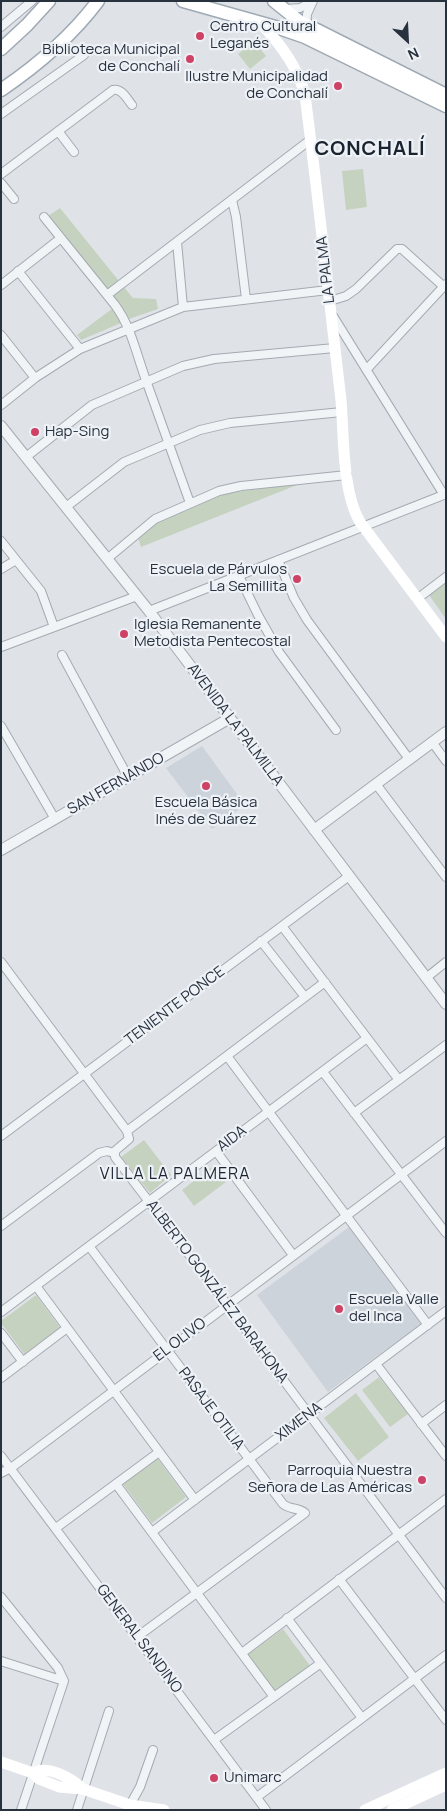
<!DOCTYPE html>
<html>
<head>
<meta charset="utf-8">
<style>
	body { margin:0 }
	#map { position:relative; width:447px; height:1811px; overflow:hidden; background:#dfe3e8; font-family:Manrope,sans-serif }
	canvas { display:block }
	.frame { position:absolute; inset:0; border:2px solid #28323f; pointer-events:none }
	.north { position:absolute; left:382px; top:15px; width:50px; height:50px; -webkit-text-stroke:4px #eef2f6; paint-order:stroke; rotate:155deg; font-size:14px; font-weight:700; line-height:20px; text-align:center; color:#28323f }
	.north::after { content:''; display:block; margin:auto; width:18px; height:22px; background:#28323f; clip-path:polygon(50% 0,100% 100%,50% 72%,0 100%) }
</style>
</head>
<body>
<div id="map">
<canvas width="447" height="1811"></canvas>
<div class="frame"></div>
<div class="north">N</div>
</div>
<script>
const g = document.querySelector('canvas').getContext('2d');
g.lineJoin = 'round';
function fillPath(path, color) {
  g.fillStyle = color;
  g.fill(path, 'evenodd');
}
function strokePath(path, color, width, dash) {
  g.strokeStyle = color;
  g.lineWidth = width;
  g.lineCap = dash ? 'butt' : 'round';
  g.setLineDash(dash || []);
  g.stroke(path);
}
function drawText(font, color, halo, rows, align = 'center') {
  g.font = font + ' Manrope,sans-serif';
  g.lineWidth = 4.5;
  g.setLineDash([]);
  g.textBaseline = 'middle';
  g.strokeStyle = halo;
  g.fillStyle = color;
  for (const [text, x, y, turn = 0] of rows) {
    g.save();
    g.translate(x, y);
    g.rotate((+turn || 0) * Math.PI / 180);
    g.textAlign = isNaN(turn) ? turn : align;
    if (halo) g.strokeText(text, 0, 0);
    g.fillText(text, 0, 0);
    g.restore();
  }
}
const built = new Path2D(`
	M202,746L245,805L212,829L166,768Z
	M349,1227L421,1324L328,1392L257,1295Z`);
const green = new Path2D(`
	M254,41L266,56L250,69L238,54Z
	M363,169L367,207L346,210L342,171Z
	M60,208L119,281L107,290L48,216Z
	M123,286L133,298L156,299L158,309L129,319L112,295Z
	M113,308L121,323L81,340L77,335Z
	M301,483L297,485L141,547L138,538L155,524L164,519L222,494Z
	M446,583V619L429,595Z
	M144,1140L171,1175L150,1193L121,1157Z
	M213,1166L226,1182L194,1206L182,1190Z
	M36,1295L61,1329L25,1355L1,1323V1321Z
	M379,1377L408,1414L390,1427L362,1390Z
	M356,1393L389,1437L358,1461L324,1418Z
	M157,1458L186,1497L152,1523L123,1484Z
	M283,1629L311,1667L276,1693L247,1655Z`);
const minor = new Path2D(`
	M286,9L300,8L312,2
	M1,27L32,1
	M306,27L307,14L313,1
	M1,114L84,55
	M58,131L74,152
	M1,174L113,90C122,88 127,99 132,105
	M1,183L14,199
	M232,200L236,217L246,299
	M44,217L115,305C132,328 137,357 147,383C161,423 176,463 190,503
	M177,242L183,307
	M18,271L80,349
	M1,285L61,238
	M107,295L310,140
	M330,301L346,296L356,289L397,249H402L443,286
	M333,316L444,495
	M1,335L35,378
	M367,369L446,284
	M1,405L35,378L80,349L183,307L328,290
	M26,457L92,405L183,366L214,359L335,348
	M66,507L124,462L200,430L230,423L342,412
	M1,541L41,591L54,627
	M107,559L155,519L219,491L241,486L347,475
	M278,560L294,598L307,620L409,759
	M1,569L16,560
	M239,576L258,615L279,652L336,730
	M417,599L446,577
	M149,611L446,494
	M1,647L137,596
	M62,655L128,777
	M1,726L55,819
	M432,742L446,761
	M376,784L446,877
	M282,926L399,1080
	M261,941L305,997
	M1,962L127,1131L129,1139L115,1151V1157L232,1311L446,1598
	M426,978L446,962
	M227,1056L428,1325
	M323,1072L446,1233
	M354,1113L446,1045
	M127,1131L325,982
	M1,1136L349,876
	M216,1151L293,1255
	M1,1226L99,1153L107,1151L114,1153
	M89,1246L283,1504C290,1510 298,1507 305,1513L137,1637
	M36,1286L195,1500
	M1,1312L367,1038
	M1,1333L23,1362
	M376,1364L446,1456
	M1,1378L67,1328
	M421,1424L446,1405
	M1,1456L266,1810
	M1,1473L11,1468L446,1141
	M116,1484L274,1697
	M56,1528L159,1452
	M152,1532L446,1311
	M339,1579L446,1720
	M1,1597L58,1668L64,1681L21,1810
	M287,1618L362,1718
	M242,1653L446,1499
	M1,1661L64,1681
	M214,1740L321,1663
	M257,1797L446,1655
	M130,1805L140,1787L153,1750
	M77,1810L109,1711`);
const tertiary = new Path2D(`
	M1,426L149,611L446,1004
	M314,830L446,732
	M1,850L230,718`);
const secondary = new Path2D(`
	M260,23C279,42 298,68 305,95C318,196 329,298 341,400C344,435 342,492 360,522L446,637
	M1,1762L33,1773L39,1779L59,1787L83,1789L130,1805L164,1810
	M33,1773C48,1764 72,1779 83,1789
	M365,1810L446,1773
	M392,1810L446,1785`);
const primary = new Path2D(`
	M183,1L279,28L305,37L446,106
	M274,1L299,21L446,95
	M1,49L27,25L49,1
	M1,90C38,65 71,37 98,1`);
const markers = [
	[200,36,5,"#ce4265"],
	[190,59,5,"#ce4265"],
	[338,86,5,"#ce4265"],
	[35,432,5,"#ce4265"],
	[297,579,5,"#ce4265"],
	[124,634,5,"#ce4265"],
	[206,786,5,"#ce4265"],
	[339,1309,5,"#ce4265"],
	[422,1480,5,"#ce4265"],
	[214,1778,5,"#ce4265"]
];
const poiNames = [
	["Centro Cultural",210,27],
	["Leganés",210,44],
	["Biblioteca Municipal",180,50,"right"],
	["de Conchalí",180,67,"right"],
	["Ilustre Municipalidad",328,77,"right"],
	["de Conchalí",328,94,"right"],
	["Hap-Sing",45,432],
	["Escuela de Párvulos",287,570,"right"],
	["La Semillita",287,587,"right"],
	["Iglesia Remanente",134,625],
	["Metodista Pentecostal",134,642],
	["Escuela Básica",206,803,"center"],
	["Inés de Suárez",206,820,"center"],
	["Escuela Valle",349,1300],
	["del Inca",349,1317],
	["Parroquia Nuestra",412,1471,"right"],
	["Señora de Las Américas",412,1488,"right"],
	["Unimarc",224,1778]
];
const streetNames = [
	["LA PALMA",326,270,-97],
	["AVENIDA LA PALMILLA",235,725,53],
	["SAN FERNANDO",116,784,-30],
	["TENIENTE PONCE",175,1006,-37],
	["AIDA",232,1139,-37],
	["ALBERTO GONZÁLEZ BARAHONA",217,1292,53],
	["EL OLIVO",180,1340,-37],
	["PASAJE OTILIA",211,1409,53],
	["XIMENA",299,1422,-37],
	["GENERAL SANDINO",139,1639,53]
];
const neighbourhoodNames = [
	["VILLA LA PALMERA",175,1175]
];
const districtNames = [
	["CONCHALÍ",370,149]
];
fillPath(built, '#cdd3da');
fillPath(green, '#c6d2c0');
strokePath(minor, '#a4aab2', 10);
strokePath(tertiary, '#a4aab2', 12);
strokePath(primary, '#9ea9b4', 15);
strokePath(minor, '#f1f4f6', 8);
strokePath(tertiary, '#f1f4f6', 10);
strokePath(secondary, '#fff', 11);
strokePath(primary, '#fff', 12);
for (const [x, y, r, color] of markers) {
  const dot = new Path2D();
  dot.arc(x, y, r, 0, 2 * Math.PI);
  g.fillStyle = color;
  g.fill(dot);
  strokePath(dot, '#eef2f6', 2);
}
drawText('15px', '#28323f', '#eef2f6', poiNames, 'left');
drawText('15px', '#28323f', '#eef2f6', streetNames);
g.letterSpacing = '1px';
drawText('16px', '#1a2330', '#eef2f6', neighbourhoodNames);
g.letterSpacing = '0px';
g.letterSpacing = '1px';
drawText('bold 20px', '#1a2330', '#eef2f6', districtNames);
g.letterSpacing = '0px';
</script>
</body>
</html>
